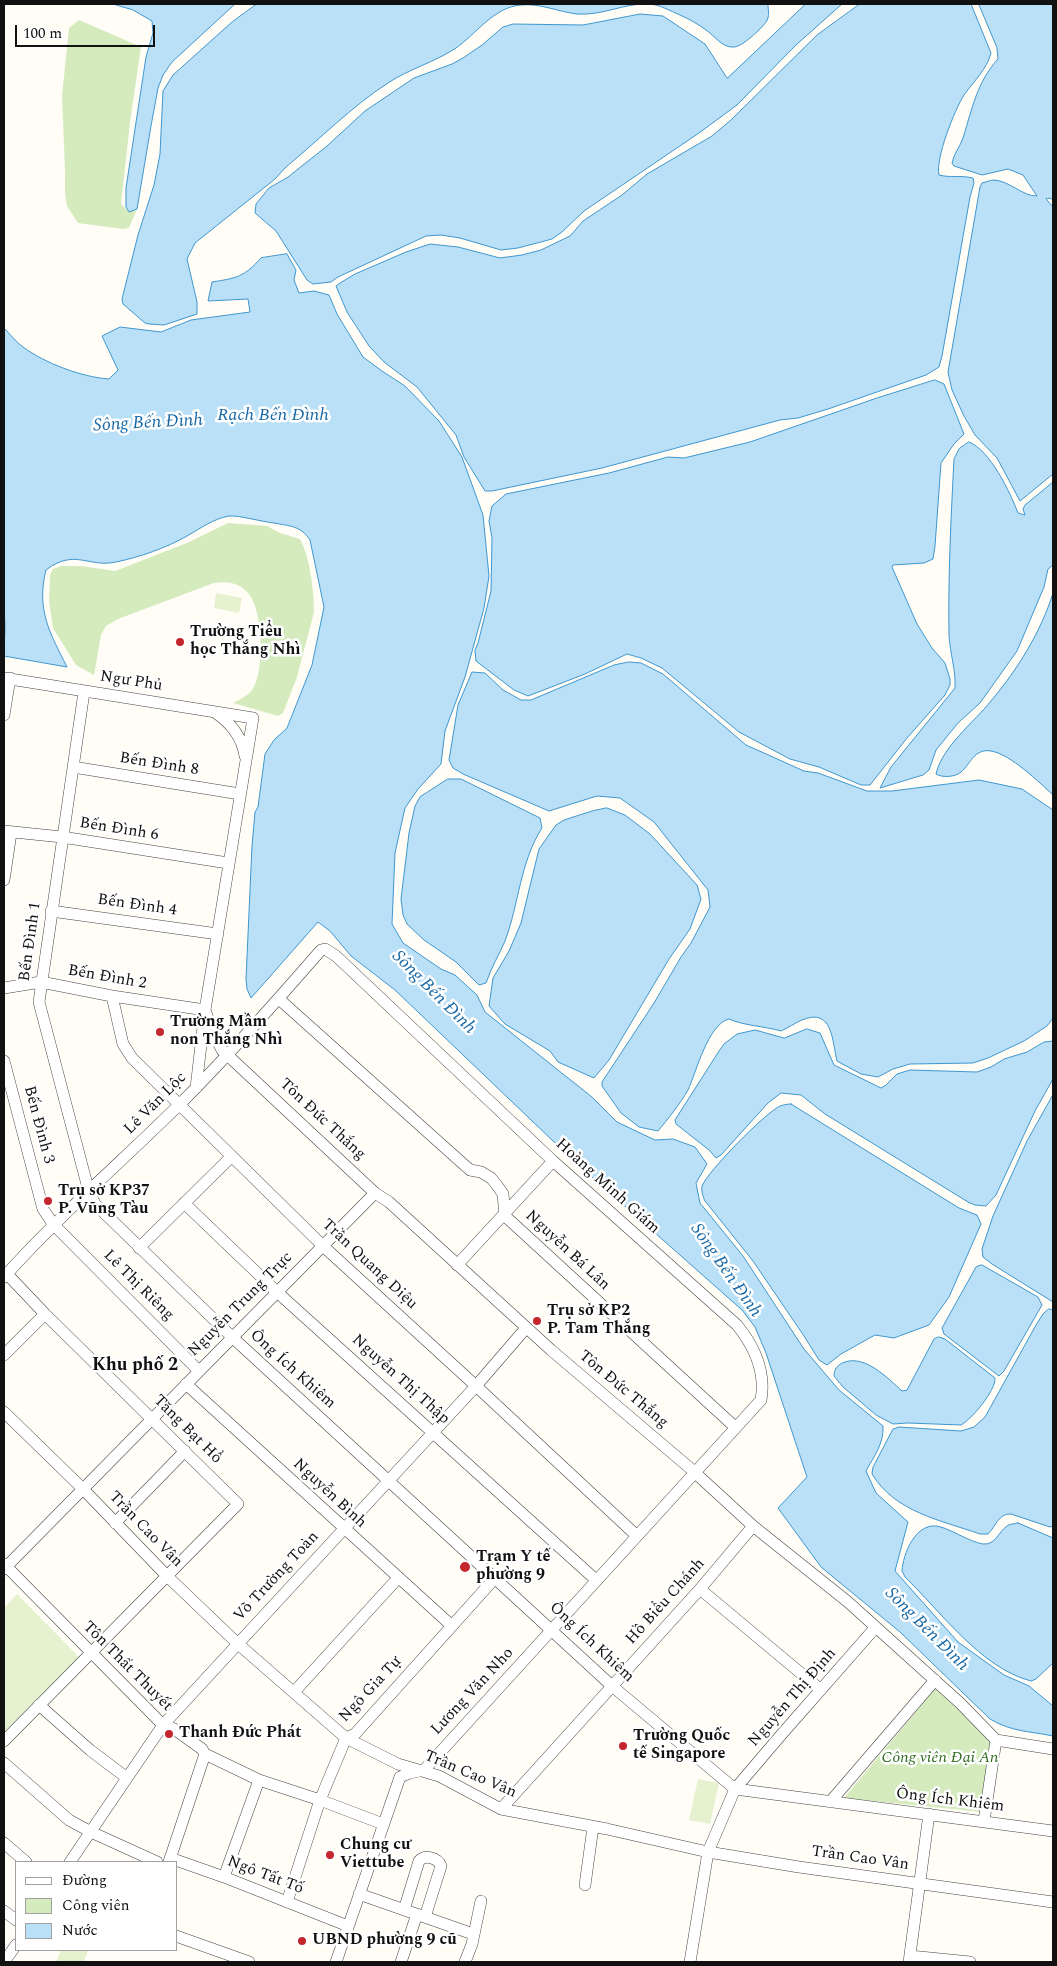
<!DOCTYPE html>
<html>
<head>
<meta charset="utf-8">
<style>
	body { margin:0 }
	#map { position:relative; width:1057px; height:1966px; overflow:hidden; background:#fffdf5; font-family:Spectral,serif }
	canvas { display:block }
	.frame { position:absolute; inset:0; border:5px solid #111; pointer-events:none }
	.legend { position:absolute; left:15px; top:1861px; width:162px; height:90px; box-sizing:border-box; background:#fff; border:1px solid #a0a0a0; margin:0; padding:6px 9px; list-style:none; font-size:15px; color:#111 }
	.legend li { display:flex; align-items:center; gap:10px; height:25px }
	.legend b { width:25px; border:1px solid #a0a0a0 }
	.scale { position:absolute; left:15px; top:25px; width:140px; height:22px; box-sizing:border-box; border:2px solid #111; border-top:0; padding-left:6px; font-size:15px; line-height:18px; white-space:nowrap; color:#111; -webkit-text-stroke:4px #fff; paint-order:stroke }
</style>
</head>
<body>
<div id="map">
<canvas width="1057" height="1966"></canvas>
<div class="frame"></div>
<ul class="legend">
<li><b style="height:6px;background:#fff"></b>Đường</li>
<li><b style="height:14px;background:#d5ebbd"></b>Công viên</li>
<li><b style="height:14px;background:#b9e0f7"></b>Nước</li>
</ul>
<div class="scale">100 m</div>
</div>
<script>
const g = document.querySelector('canvas').getContext('2d');
g.lineJoin = 'round';
function fillPath(path, color) {
  g.fillStyle = color;
  g.fill(path, 'evenodd');
}
function strokePath(path, color, width, dash) {
  g.strokeStyle = color;
  g.lineWidth = width;
  g.lineCap = dash ? 'butt' : 'round';
  g.setLineDash(dash || []);
  g.stroke(path);
}
function drawText(font, color, halo, rows, align = 'center') {
  g.font = font + ' Spectral,serif';
  g.lineWidth = 5;
  g.setLineDash([]);
  g.textBaseline = 'middle';
  g.strokeStyle = halo;
  g.fillStyle = color;
  for (const [text, x, y, turn = 0] of rows) {
    g.save();
    g.translate(x, y);
    g.rotate((+turn || 0) * Math.PI / 180);
    g.textAlign = isNaN(turn) ? turn : align;
    if (halo) g.strokeText(text, 0, 0);
    g.fillText(text, 0, 0);
    g.restore();
  }
}
const green = new Path2D(`
	M79,20L141,47L130,122L121,204L129,212L137,209L129,228L123,229L78,223L67,206L65,194V170L62,96L69,28Z
	M228,523L267,526L280,533L300,539C310,558 314,590 314,612L297,677L283,713L278,716L233,703C239,700 247,696 252,690C265,672 263,612 249,594C240,583 228,581 214,583L118,619L106,626L101,635L94,675L76,665L53,628L49,602L50,575L53,569L61,566H81L115,571L187,543Z
	M935,1689L993,1741L982,1812L844,1798Z`);
const pitch = new Path2D(`
	M216,593L242,598L239,613L214,608Z
	M17,1594L79,1657L4,1732V1608Z
	M698,1779L719,1783L710,1824L689,1820Z
	M61,1950H83L88,1951L84,1962H56Z`);
const water = new Path2D(`
	M113,4H235L172,62L163,75L158,88L151,126L137,209L129,212L126,207V188L146,57L153,33L152,21L133,10Z
	M257,4H768C768,10 770,17 766,22C761,29 742,47 734,47C722,48 715,36 706,30C698,24 689,19 680,15C670,11 659,4 648,4C624,3 602,16 577,14C559,12 540,3 521,5C494,7 476,34 456,48C435,62 409,69 388,83C351,107 320,139 286,167L275,179L195,243L187,259L197,302V314L164,325L149,324L145,323L123,304L122,299L138,235L154,185L160,154L163,91L173,75L232,22Z
	M806,4H842L796,45L737,105L699,133L584,211L562,232L552,239L518,248L501,250L460,238L441,235L426,236L338,277L331,282L313,284L307,280L276,231L255,213L256,204L269,188L288,177L327,146L365,111L414,78L452,64L463,58L482,45L503,27L513,24L583,25L640,14L663,16L705,44L727,78Z
	M860,4H971L991,53C987,69 974,81 964,95C955,109 935,159 939,175C950,178 961,175 973,178L974,183L970,197L942,356L939,367L926,375L828,409L798,418L780,420L602,468L492,491H485L464,457L456,435L417,387L384,362L369,346L347,312L336,286L340,283L355,274L406,252L430,244L458,247L500,258L522,255L541,250L570,236L583,221L622,195L647,174L712,136L731,120L817,35Z
	M979,4H1053V200L1050,198L1046,199L1053,207V474L1020,501L997,458L975,435L964,416L952,390L948,372L980,187L982,183C986,182 991,180 994,180C1010,181 1022,196 1037,196L1023,175L1008,169L982,175L954,166L952,163C954,153 960,147 963,138C972,109 977,82 998,59L997,48Z
	M287,254L296,270L294,280L299,293L314,291L329,295L337,314L363,357L382,371L405,386L439,421L462,457L483,515L489,576L484,608L465,677L445,731L441,764L418,789L405,808L395,853L392,924L403,943L441,969L455,975L477,995L485,1012L592,1097L617,1122L655,1140L673,1139L695,1147L707,1164L696,1183L700,1203L743,1256L804,1349L839,1390L883,1426C884,1444 874,1456 866,1471L876,1493L908,1522L895,1571L958,1642L1004,1675L1029,1686L1053,1706V1736C1029,1731 1012,1732 990,1719L900,1632L821,1567L778,1508L807,1477L766,1353L755,1327L742,1310L575,1162L395,990L351,956L330,931L318,922L251,998L247,989L246,979L252,846L255,812L258,807L265,754L274,740L287,728L312,665L324,607L310,540C301,526 290,526 274,523C263,522 238,515 229,516C213,519 201,528 187,536C166,548 140,557 116,562C88,568 75,548 46,570C36,610 50,633 67,667L4,656C4,641 6,626 4,612V328C10,334 16,342 23,347C45,363 81,377 109,379L118,370L102,336L120,327L161,332L191,320L250,312L248,299L208,301L212,282C237,278 244,277 261,258Z
	M935,380L944,384L964,434L954,444L941,463L935,546L933,559L924,563L893,565L892,567L917,624L932,648L945,663L950,679V685L945,695L907,738L870,785H861L819,767L790,759L739,732L662,668L641,658L627,654L585,674L528,696L514,690L476,661L475,650L478,643L491,591L492,538L489,521L492,506L506,494L609,473L668,457L684,458L750,442L877,398Z
	M969,442C990,450 1010,492 1018,513L1025,515L1023,509L1025,505L1053,482V565L1048,569L1044,587L1017,651L980,703L958,723L936,750L929,770L923,775L880,788L891,767L955,688C956,671 950,653 949,635C948,576 951,518 954,459L959,449Z
	M1053,593V795C1039,782 1010,754 991,751C974,748 970,765 961,772C956,777 942,778 936,774C942,747 974,722 991,701C1017,670 1041,632 1053,593Z
	M629,662L641,663L663,674L746,745L804,771L818,773L867,791H892L979,780L1022,789L1053,810V1018L1047,1026L1024,1041L988,1058L973,1063L910,1064L893,1069L878,1077L861,1074L837,1061C832,1041 833,1007 802,1020C795,1023 788,1028 781,1031C764,1026 745,1026 729,1019C708,1024 696,1073 688,1090C680,1104 668,1119 658,1131L639,1127L621,1113L602,1086V1082L654,1003L681,957L691,943L710,907L708,890L654,822L620,798L597,796L549,811L463,774L453,768L449,760L458,705L472,672L485,673L503,690L521,700H531L614,665Z
	M448,779H461L540,818L542,828C520,862 519,904 505,941C499,955 491,968 486,983L479,985L456,962L424,940L407,924L403,915L401,899L409,833L415,806L420,797Z
	M607,808L625,815L650,834L697,885L701,899L690,929L669,959L609,1060L594,1078L558,1062L550,1051L505,1024L489,1006L493,978L509,951L521,923L539,849L556,825L564,820L592,811Z
	M807,1029L820,1033L834,1065L881,1088L886,1085L897,1074L910,1070L977,1072L991,1067L1004,1059L1027,1052L1044,1042L1053,1041V1079L1035,1111L996,1195L986,1206L975,1205L968,1202L825,1114L801,1095L781,1093L768,1103L721,1155L716,1158L709,1150L676,1124L675,1120L719,1051L724,1044L737,1034L755,1030L784,1038Z
	M1053,1095V1302L992,1264L983,1257L982,1249L993,1216L1027,1141Z
	M791,1104L959,1208L977,1215L981,1224L949,1297L929,1325L894,1338L875,1335L841,1354L827,1365L819,1360L804,1336L753,1261L705,1201C703,1197 701,1191 702,1186C708,1171 764,1114 780,1106C783,1105 787,1104 791,1104Z
	M982,1265L1038,1297L1042,1305L1004,1371L999,1376L944,1334L942,1328L976,1267Z
	M1049,1309L1053,1310V1526L1050,1527L1011,1514C999,1513 996,1526 988,1534H980C940,1520 895,1512 872,1474L873,1467L893,1429L899,1427L961,1431L974,1427L985,1417L1036,1325L1043,1314Z
	M939,1337L945,1339L995,1378C996,1390 972,1419 961,1425L908,1423L893,1424L876,1415L843,1387L834,1376C834,1369 838,1364 845,1362C865,1355 888,1378 902,1391L907,1390L934,1339Z
	M1018,1523L1053,1538V1663L1036,1679L1031,1681C981,1668 941,1612 905,1577L902,1571C903,1554 915,1524 936,1526C948,1527 969,1542 983,1544C996,1545 998,1532 1007,1526C1009,1524 1014,1524 1018,1523Z`);
const minor = new Path2D(`
	M4,678L253,718L205,1010L196,1088
	M84,692L39,1002L89,1192L95,1204L232,1337L612,1686L735,1789L1053,1831
	M216,713C232,724 242,737 245,756
	M4,715L10,678
	M73,767L240,794
	M4,831L62,837L228,863
	M4,880L11,833
	M51,911L218,934
	M4,988L41,982L112,996L205,1010L212,1030L222,1050L375,1193L389,1202L551,1350L691,1469L753,1526L848,1602L960,1703L996,1740L1053,1749
	M112,996L123,1044L132,1058L323,1246L476,1386L637,1536
	M279,999L461,1162L470,1170L481,1172L491,1178L496,1184L503,1194L505,1216L735,1427
	M4,1061L43,1209L53,1224L199,1371
	M184,1203L277,1292L596,1580
	M139,1248L231,1157
	M457,1265L553,1161
	M4,1277C59,1216 121,1162 180,1104C229,1055 275,1003 321,950L325,949L336,956L553,1161L737,1325C754,1346 766,1372 761,1400L424,1770L410,1773L400,1777L336,1962
	M4,1355L45,1314
	M186,1384L452,1626
	M4,1412L83,1489L167,1576L237,1643L346,1738L398,1764L439,1776L501,1809L607,1829L708,1852L799,1867L1053,1902
	M115,1523L185,1451
	M4,1564L163,1725L174,1729L202,1749L205,1754L259,1780L320,1800L383,1824
	M4,1569L375,1193
	M700,1589L821,1690
	M294,1692L398,1578
	M39,1705L90,1750L127,1778
	M4,1741L238,1504L45,1314L7,1274
	M4,1763L69,1820L91,1832L157,1862
	M830,1802L935,1680
	M501,1809L700,1589L753,1526
	M984,1821L996,1740
	M4,1843L26,1862
	M170,1858L224,1877L348,1926
	M70,1862L163,1725L476,1386L526,1328
	M169,1862L205,1754
	M224,1877L259,1780
	M585,1885L593,1827
	M359,1894L473,1934
	M287,1902L320,1800L346,1738L355,1734L495,1578
	M404,1910L419,1861C425,1854 438,1858 441,1866L425,1917
	M4,1911L16,1920
	M176,1936L249,1962
	M910,1956L970,1962
	M4,1962L16,1945
	M401,1962L417,1914
	M465,1962L472,1944L481,1901
	M690,1962L708,1852L735,1789L781,1735L875,1628
	M909,1962L929,1814`);
const markers = [
	[180,642,5,"#c4262e"],
	[160,1032,5,"#c4262e"],
	[48,1201,5,"#c4262e"],
	[537,1321,5,"#c4262e"],
	[465,1567,6,"#c4262e"],
	[169,1734,5,"#c4262e"],
	[623,1746,5,"#c4262e"],
	[330,1855,5,"#c4262e"],
	[302,1941,5,"#c4262e"]
];
const poiNames = [
	["Trường Tiểu",190,633],
	["học Thắng Nhì",190,651],
	["Trường Mầm",170,1023],
	["non Thắng Nhì",170,1041],
	["Trụ sở KP37",58,1192],
	["P. Vũng Tàu",58,1210],
	["Trụ sở KP2",547,1312],
	["P. Tam Thắng",547,1330],
	["Trạm Y tế",476,1558],
	["phường 9",476,1576],
	["Thanh Đức Phát",179,1734],
	["Trường Quốc",633,1737],
	["tế Singapore",633,1755],
	["Chung cư",340,1846],
	["Viettube",340,1864],
	["UBND phường 9 cũ",312,1941]
];
const streetNames = [
	["Ngư Phủ",131,682,9],
	["Bến Đình 8",159,765,9],
	["Bến Đình 6",119,830,9],
	["Bến Đình 4",137,906,8],
	["Bến Đình 1",31,942,-82],
	["Bến Đình 2",107,978,10],
	["Lê Văn Lộc",156,1104,-45],
	["Tôn Đức Thắng",322,1120,43],
	["Bến Đình 3",38,1125,75],
	["Hoàng Minh Giám",607,1187,42],
	["Nguyễn Bá Lân",567,1251,43],
	["Trần Quang Diệu",369,1265,43],
	["Lê Thị Riêng",138,1286,45],
	["Nguyễn Trung Trực",241,1305,-45],
	["Ông Ích Khiêm",292,1370,42],
	["Nguyễn Thị Thập",400,1380,42],
	["Tôn Đức Thắng",623,1390,40],
	["Tăng Bạt Hổ",187,1430,45],
	["Nguyễn Bình",329,1494,43],
	["Trần Cao Vân",145,1530,46],
	["Võ Trường Toản",277,1577,-47],
	["Hồ Biểu Chánh",666,1602,-48],
	["Ông Ích Khiêm",591,1643,43],
	["Tôn Thất Thuyết",127,1667,45],
	["Ngô Gia Tự",371,1690,-47],
	["Lương Văn Nho",473,1692,-47],
	["Nguyễn Thị Định",793,1698,-49],
	["Trần Cao Vân",470,1775,23],
	["Ông Ích Khiêm",950,1801,7],
	["Trần Cao Vân",860,1859,8],
	["Ngô Tất Tố",265,1876,21]
];
const parkNames = [
	["Công viên Đại An",940,1759]
];
const waterNames = [
	["Rạch Bến Đình",273,416],
	["Sông Bến Đình",148,424,-3],
	["Sông Bến Đình",433,993,45],
	["Sông Bến Đình",725,1271,55],
	["Sông Bến Đình",926,1630,45]
];
const neighbourhoodNames = [
	["Khu phố 2",135,1366]
];
fillPath(green, '#d5ebbd');
fillPath(pitch, '#e6f2cf');
fillPath(water, '#b9e0f7');
strokePath(water, '#3f96cf', 1);
strokePath(minor, '#444', 12);
strokePath(minor, '#fff', 11);
for (const [x, y, r, color] of markers) {
  const dot = new Path2D();
  dot.arc(x, y, r, 0, 2 * Math.PI);
  g.fillStyle = color;
  g.fill(dot);
  strokePath(dot, '#fff', 2);
}
drawText('bold 16px', '#111', '#fff', poiNames, 'left');
drawText('16px', '#111', '#fff', streetNames);
drawText('italic 16px', '#2f6b1f', '#fff', parkNames);
drawText('italic 18px', '#1768a6', '#fff', waterNames);
drawText('bold 18px', '#111', '#fff', neighbourhoodNames);
</script>
</body>
</html>
